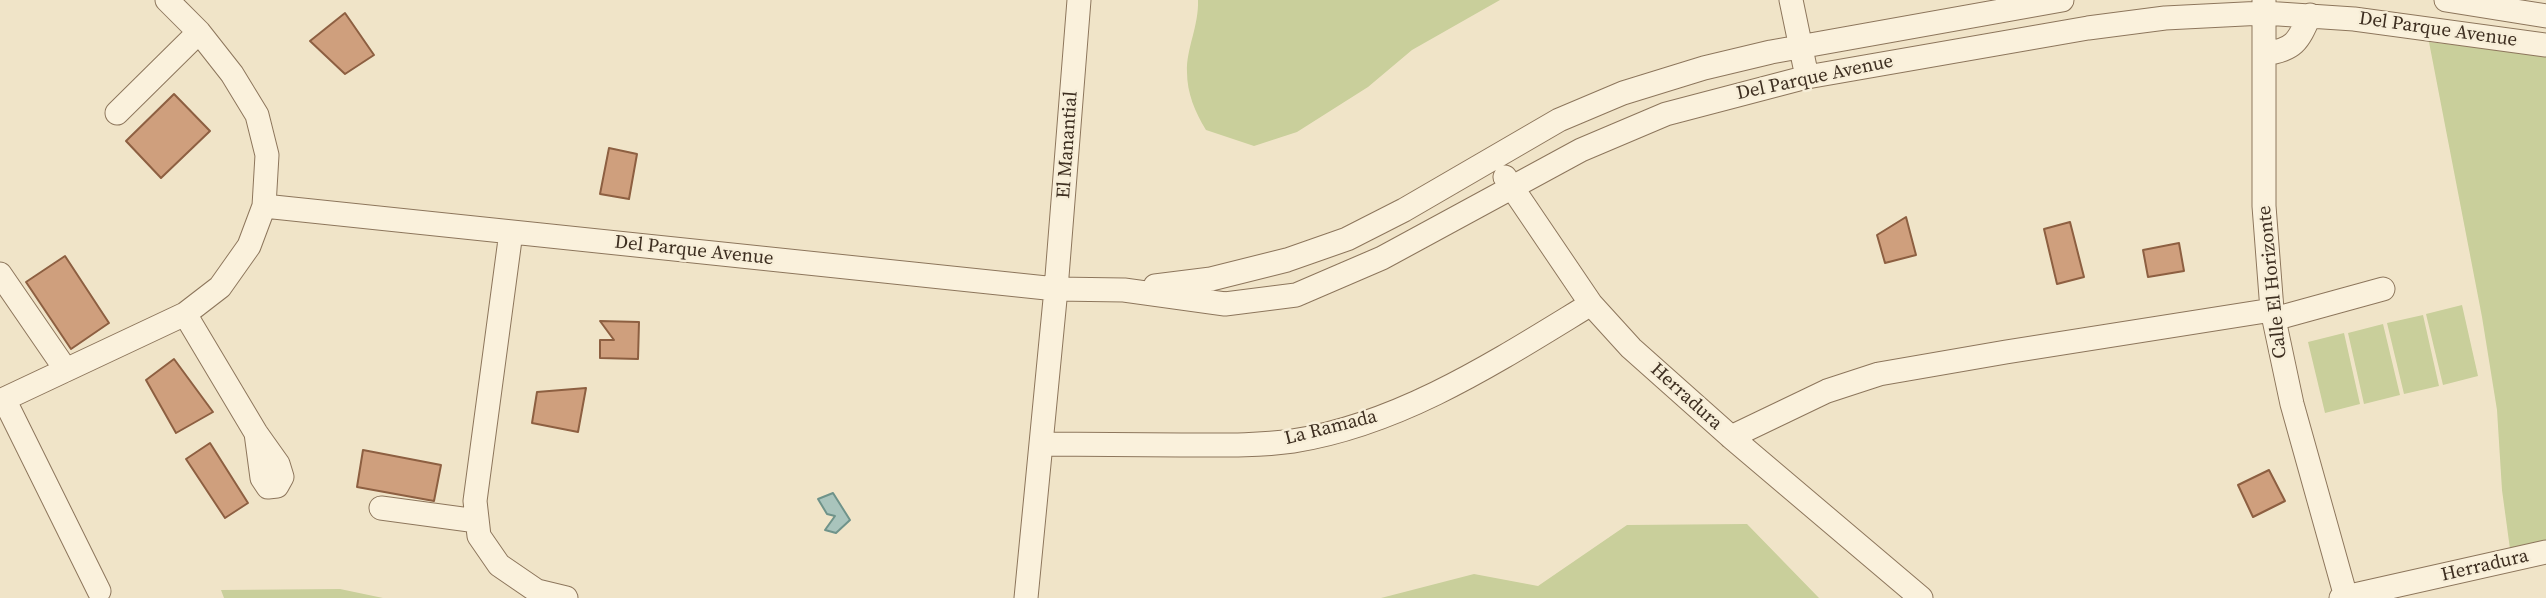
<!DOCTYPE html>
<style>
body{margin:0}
canvas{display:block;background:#f0e4c8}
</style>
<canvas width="2546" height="598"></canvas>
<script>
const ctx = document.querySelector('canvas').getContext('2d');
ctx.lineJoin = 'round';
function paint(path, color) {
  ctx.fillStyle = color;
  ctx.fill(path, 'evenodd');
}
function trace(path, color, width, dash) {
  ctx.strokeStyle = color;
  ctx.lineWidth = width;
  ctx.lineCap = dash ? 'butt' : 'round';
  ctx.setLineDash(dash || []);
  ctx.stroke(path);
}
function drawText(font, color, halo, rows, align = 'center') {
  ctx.font = font + ' "Source Serif 4",serif';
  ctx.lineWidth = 5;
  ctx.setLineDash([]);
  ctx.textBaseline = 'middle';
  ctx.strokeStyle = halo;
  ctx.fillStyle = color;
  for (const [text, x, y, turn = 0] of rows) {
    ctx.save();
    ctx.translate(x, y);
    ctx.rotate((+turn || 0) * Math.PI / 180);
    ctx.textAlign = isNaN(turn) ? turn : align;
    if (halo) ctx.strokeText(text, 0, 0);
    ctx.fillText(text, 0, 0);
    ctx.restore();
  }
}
const green = new Path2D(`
 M1198 0H1500L1412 50 1368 87 1297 132 1254 146 1206 130C1195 112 1187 93 1187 72 1186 49 1199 26 1198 0Z
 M2429 42 2546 55V541L2510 549 2502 490 2497 410 2482 317Z
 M2462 305 2478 376 2443 385 2426 314Z
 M2423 315 2439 386 2404 394 2387 323Z
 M2383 324 2400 395 2364 404 2348 333Z
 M2344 333 2360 404 2325 413 2308 342Z
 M1747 524 1819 598H1381L1474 574 1538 586 1627 525Z
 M340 589 383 598H224L221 590Z`);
const water = new Path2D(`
 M833 493 850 520 836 533 825 530 835 516 827 514 818 499Z`);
const building = new Path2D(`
 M345 13 374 55 345 74 310 41Z
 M174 94 210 131 161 178 126 141Z
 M609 148 637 154 629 199 600 194Z
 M1906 217 1916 255 1885 263 1877 235Z
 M2070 222 2084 277 2057 284 2044 229Z
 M2179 243 2184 271 2148 277 2143 250Z
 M65 256 109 323 71 349 26 282Z
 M600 321 639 322 638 359 600 358V340H614Z
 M174 359 213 412 176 433 146 380Z
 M586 388 578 432 532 423 537 392Z
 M210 443 248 503 225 518 186 459Z
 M363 450 441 465 434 501 357 487Z
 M2269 470 2285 501 2253 517 2238 485Z`);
const minor = new Path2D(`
 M1791 0 1807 77
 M2264 0V206L2272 310 2292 404 2346 597
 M2446 0 2546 16
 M2264 54C2294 50 2298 42 2310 15
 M117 113 199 32
 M1505 177 1591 304 1631 348 1731 437 1921 598
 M264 206 1056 289 1124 290 1225 304 1296 295 1382 258 1581 150 1666 114 1807 77 2088 28 2165 18 2264 13 2354 19 2546 45
 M511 232 475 501 479 536 499 565 537 591 566 598
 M0 274 66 370
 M1155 286 1211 279 1287 260 1347 239 1404 210 1559 120 1623 93 1704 68 1771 52 2062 0
 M185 314 256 433 278 464 282 477 277 486 268 487 262 478 256 433
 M2274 319 2383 289
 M4 399 99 591
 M0 401 185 314 220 287 249 246 264 206 267 155 257 115 232 74 199 32 167 0
 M1731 437 1827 391 1879 374 2006 352 2272 310
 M1042 444C1089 444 1135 445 1181 445 1218 445 1256 446 1293 441 1402 424 1499 360 1591 304
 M381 508 477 521
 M1026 598 1056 289 1079 0
 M2341 598 2546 552`);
const streetNames = [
 ["Del Parque Avenue",2438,30,8],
 ["Del Parque Avenue",1815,78,-12],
 ["El Manantial",1068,145,-86],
 ["Del Parque Avenue",694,251,6],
 ["Calle El Horizonte",2273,282,-96],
 ["Herradura",1686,397,42],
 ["La Ramada",1331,428,-14],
 ["Herradura",2485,566,-13]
];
paint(green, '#c9cf9b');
paint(water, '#a9c4bc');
trace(water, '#6f938a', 2);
paint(building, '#cf9f7d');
trace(building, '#8d5f41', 2);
trace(minor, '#8d765c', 25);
trace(minor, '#faf1dc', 23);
drawText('19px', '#3d2e20', '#f7eed8', streetNames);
</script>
